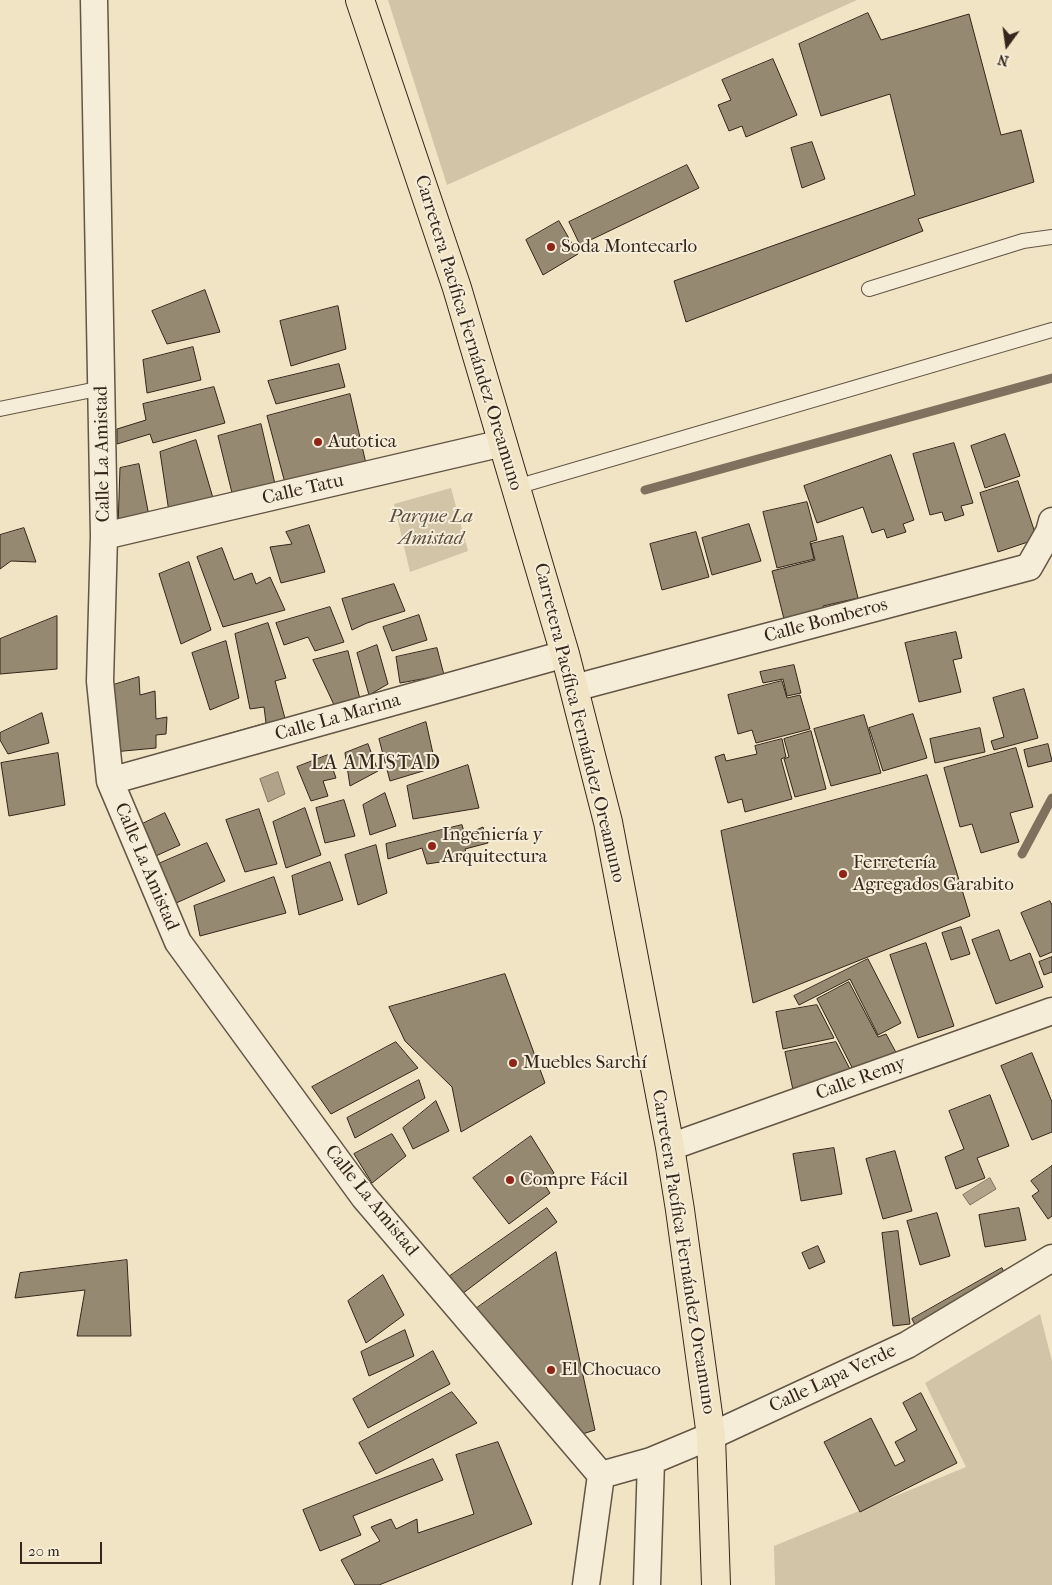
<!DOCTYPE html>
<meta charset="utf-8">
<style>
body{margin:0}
#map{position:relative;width:1052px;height:1585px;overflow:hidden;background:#f1e4c4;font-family:"IM FELL French Canon",serif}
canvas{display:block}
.north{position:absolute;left:982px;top:20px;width:50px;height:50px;-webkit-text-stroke:4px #f6edd9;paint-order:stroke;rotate:194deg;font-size:14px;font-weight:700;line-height:20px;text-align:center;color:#34261a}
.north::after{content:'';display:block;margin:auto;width:18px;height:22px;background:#34261a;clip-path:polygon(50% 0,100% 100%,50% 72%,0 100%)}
.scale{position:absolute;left:20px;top:1542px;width:82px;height:22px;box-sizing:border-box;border:2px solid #34261a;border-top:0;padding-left:6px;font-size:15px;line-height:18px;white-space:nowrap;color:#34261a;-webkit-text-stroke:4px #f6edd9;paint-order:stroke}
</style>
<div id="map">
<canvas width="1052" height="1585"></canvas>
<div class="north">N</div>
<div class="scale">20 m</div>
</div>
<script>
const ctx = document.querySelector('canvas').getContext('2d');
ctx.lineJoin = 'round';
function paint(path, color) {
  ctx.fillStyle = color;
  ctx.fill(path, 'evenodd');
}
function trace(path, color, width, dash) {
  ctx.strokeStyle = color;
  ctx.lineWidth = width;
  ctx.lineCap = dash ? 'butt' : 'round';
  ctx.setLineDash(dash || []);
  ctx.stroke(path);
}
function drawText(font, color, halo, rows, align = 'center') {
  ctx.font = font + ' "IM FELL French Canon",serif';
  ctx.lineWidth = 4;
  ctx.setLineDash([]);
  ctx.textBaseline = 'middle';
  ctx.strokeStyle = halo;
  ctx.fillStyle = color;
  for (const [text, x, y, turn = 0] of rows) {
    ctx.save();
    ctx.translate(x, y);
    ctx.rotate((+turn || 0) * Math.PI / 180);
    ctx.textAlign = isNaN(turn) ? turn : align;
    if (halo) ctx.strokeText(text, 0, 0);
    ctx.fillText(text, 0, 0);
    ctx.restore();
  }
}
const green = new Path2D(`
 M388 0H857L447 185Z
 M451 488 468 551 410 572 394 504Z
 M1040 1314 1052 1361V1585H775L774 1546 966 1467 925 1383Z`);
const water = new Path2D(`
 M278 772 285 794 268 802 260 779Z
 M990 1178 996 1189 970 1205 963 1195Z`);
const stream = new Path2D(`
 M645 490 1052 378
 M1022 854 1052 798`);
const building = new Path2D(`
 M868 13 881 40 969 14 1001 135 1021 130 1034 182 918 219 923 231 686 322 674 281 915 195 890 94 821 116 799 44Z
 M773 59 797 115 746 137 742 126 729 131 718 105 731 100 722 80Z
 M812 142 825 179 802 188 791 148Z
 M687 165 699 188 580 245 569 222Z
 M559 221 578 254 543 275 526 240Z
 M205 290 220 332 167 344 152 311Z
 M338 306 346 349 291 366 280 321Z
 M193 347 201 380 147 393 143 360Z
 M339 364 345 387 276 404 268 381Z
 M214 387 225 423 153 443 150 434 117 444V429L146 420 143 404Z
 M350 394 367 468 285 483 267 416Z
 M261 424 275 484 233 497 218 436Z
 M1005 434 1020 476 985 488 971 446Z
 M196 440 213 498 169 512 160 452Z
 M954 443 973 503 961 506 964 515 945 521 942 512 930 515 913 454Z
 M891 455 914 520 903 524 906 532 887 538 884 529 872 533 863 507 817 523 804 486Z
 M139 464 149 516 118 527 120 468Z
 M1018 481 1037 539 998 552 980 493Z
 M807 502 817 540 810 542 814 559 777 568 763 512Z
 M749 524 761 561 712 575 702 538Z
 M309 525 325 572 281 583 270 547 292 544 286 532Z
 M24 528 36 562 11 561 0 569V535Z
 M696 532 709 577 662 590 650 544Z
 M843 536 858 598 823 606 825 614 785 623 772 571 815 560 811 544Z
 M222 548 234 580 252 573 256 584 270 577 285 610 223 627 197 557Z
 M189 562 211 630 181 644 159 574Z
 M394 584 405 611 367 623 352 630 342 599Z
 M330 607 344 642 315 651 308 637 284 645 276 623Z
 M419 615 427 640 392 651 383 627Z
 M57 616V669L0 674V639Z
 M268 623 286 678 275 681 287 726 218 750 217 737 266 723 264 707 250 709 235 634Z
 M956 632 962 658 953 660 961 692 919 702 905 643Z
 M226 641 239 698 210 710 192 653Z
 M377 645 388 684 369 695 357 653Z
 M437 648 444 675 400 683 396 657Z
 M348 651 360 699 335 707 313 660Z
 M794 665 801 693 787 696 783 679 763 683 760 672Z
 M139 677 140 695 155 691 156 719 167 717 166 734 156 735V748L113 752 110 686Z
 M782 681 787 698 800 695 810 729 756 743 752 730 738 734 728 695Z
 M1024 689 1038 738 994 750 991 741 1004 737 993 698Z
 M42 713 49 743 8 754 0 740V733Z
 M913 714 927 758 883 771 869 728Z
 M864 715 881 773 831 786 814 729Z
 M426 722 436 767 390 781 379 739Z
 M980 728 985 752 935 763 930 739Z
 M811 731 826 789 795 797 784 759 789 757 784 739Z
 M782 739 786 757 781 759 792 799 745 812 742 799 728 803 715 757 724 754 726 761 757 754 755 746Z
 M368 744 378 771 350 786 345 753Z
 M1048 744 1052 761 1028 767 1024 750Z
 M1016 748 1033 807 1010 813 1019 842 981 853 972 824 960 827 944 768Z
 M58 753 65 805 9 816 1 763Z
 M328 755 336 778 323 781 328 796 311 801 297 767Z
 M468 765 479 808 413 819 407 786Z
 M927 775 970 916 753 1003 721 831Z
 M385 793 396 826 370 835 363 805Z
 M344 800 355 836 325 843 316 808Z
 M305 808 321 855 286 868 273 822Z
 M259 809 277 864 245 872 226 820Z
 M165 813 180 845 147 860 134 828Z
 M462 825 465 835 483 827 488 843 465 849 468 858 427 864 422 848 388 859 386 844Z
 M207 843 225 881 174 904 156 865Z
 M376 845 387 893 358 905 345 855Z
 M330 862 343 900 299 915 292 876Z
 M274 877 286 913 200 936 194 906Z
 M1050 901 1052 905V952L1040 957 1021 913Z
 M961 927 970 954 951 960 942 933Z
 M999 930 1010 961 1030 953 1043 987 996 1004 972 940Z
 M926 943 954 1026 918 1038 890 955Z
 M1052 957V972L1044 975 1039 962Z
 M868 959 901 1023 878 1035 850 979 799 1005 794 996Z
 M505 974 545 1083 461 1132 452 1087 405 1041 389 1007Z
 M849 982 878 1037 886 1034 899 1058 858 1079 817 999Z
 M817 1005 834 1038 783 1049 776 1012Z
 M396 1042 418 1068 331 1114 312 1087Z
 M836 1042 854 1077 793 1090 785 1052Z
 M1032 1053 1052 1102V1132L1032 1140 1001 1066Z
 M419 1080 425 1098 355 1138 347 1118Z
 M990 1095 1009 1146 977 1158 985 1178 956 1189 945 1157 964 1149 949 1111Z
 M436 1101 449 1131 413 1149 403 1128Z
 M392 1134 406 1156 372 1183 354 1154Z
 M531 1136 554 1173 543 1182 550 1193 509 1224 473 1178Z
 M834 1148 842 1194 801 1201 793 1154Z
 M895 1151 912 1211 883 1219 866 1159Z
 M1052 1166V1216L1048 1219 1032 1196 1039 1191 1031 1181Z
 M547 1208 557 1222 462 1294 450 1276Z
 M1019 1208 1026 1240 985 1247 979 1215Z
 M937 1213 950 1256 920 1265 907 1221Z
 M898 1231 910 1324 893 1326 882 1233Z
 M818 1246 825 1262 809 1269 802 1253Z
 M556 1252 595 1430 573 1437 474 1310Z
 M127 1260 131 1336H77L85 1290 15 1298 20 1273Z
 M1002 1268 1006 1276 915 1325 912 1319Z
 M383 1275 404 1315 366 1343 348 1301Z
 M405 1330 414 1356 369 1376 361 1352Z
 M433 1351 450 1384 368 1428 353 1399Z
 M452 1392 477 1423 376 1474 359 1443Z
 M921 1393 957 1463 860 1512 824 1442 871 1418 895 1466 905 1461 895 1442 917 1430 903 1403Z
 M498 1442 532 1524 379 1585H355L341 1560 380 1541 371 1527 391 1519 396 1529 417 1519 418 1533 474 1514 456 1455Z
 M433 1459 443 1480 353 1516 361 1535 320 1551 303 1510Z`);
const lane = new Path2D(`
 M869 289 1023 241 1052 237
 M0 409 102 388
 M516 487 1052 330`);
const street = new Path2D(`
 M94 0 104 536 100 681 110 781 178 942 364 1197 601 1475 586 1585
 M104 536 503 443
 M574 688 1029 567 1049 532 1052 521
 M110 781 565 654
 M670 1147 1052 1011
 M601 1475 651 1461 711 1436 907 1345 1052 1258
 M647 1585 651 1461`);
const highway = new Path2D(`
 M360 0 457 288 565 654 608 822 670 1147 680 1210 711 1436 716 1585`);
const markers = [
 [551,247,5,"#8f2418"],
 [318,442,5,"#8f2418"],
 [432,846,5,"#8f2418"],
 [843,874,5,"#8f2418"],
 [513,1063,5,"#8f2418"],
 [510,1180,5,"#8f2418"],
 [551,1370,5,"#8f2418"]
];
const poiNames = [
 ["Soda Montecarlo",561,247],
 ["Autotica",328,442],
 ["Ingeniería y",442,835],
 ["Arquitectura",442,857],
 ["Ferretería",853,863],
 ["Agregados Garabito",853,885],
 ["Muebles Sarchí",523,1063],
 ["Compre Fácil",520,1180],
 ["El Chocuaco",561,1370]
];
const streetNames = [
 ["Carretera Pacífica Fernández Oreamuno",468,333,73],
 ["Calle La Amistad",103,454,-91],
 ["Calle Tatu",303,490,-13],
 ["Calle Bomberos",826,621,-15],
 ["Calle La Marina",338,718,-16],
 ["Carretera Pacífica Fernández Oreamuno",579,723,76],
 ["Calle La Amistad",146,867,67],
 ["Calle Remy",861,1079,-20],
 ["Calle La Amistad",371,1201,51],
 ["Carretera Pacífica Fernández Oreamuno",683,1252,81],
 ["Calle Lapa Verde",833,1379,-25]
];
const parkNames = [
 ["Parque La",431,517],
 ["Amistad",431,539]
];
const neighbourhoodNames = [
 ["LA AMISTAD",376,764]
];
paint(green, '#d1c4a7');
paint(water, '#b1a38a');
trace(water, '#7f715d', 1);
trace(stream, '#7f715d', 9);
paint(building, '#968972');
trace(building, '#34261a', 1);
trace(lane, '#635644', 16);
trace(street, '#635644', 29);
trace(highway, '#34261a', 30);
trace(lane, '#f6edd9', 14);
trace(street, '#f6edd9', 26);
trace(highway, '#f1e4c4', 28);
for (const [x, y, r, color] of markers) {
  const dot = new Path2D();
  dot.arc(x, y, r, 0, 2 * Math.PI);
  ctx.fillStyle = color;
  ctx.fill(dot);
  trace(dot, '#f6edd9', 2);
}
drawText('19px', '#34261a', '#f6edd9', poiNames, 'left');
drawText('19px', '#34261a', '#f6edd9', streetNames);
drawText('italic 19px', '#5b4e3d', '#f6edd9', parkNames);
ctx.letterSpacing = '1px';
drawText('20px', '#34261a', '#f6edd9', neighbourhoodNames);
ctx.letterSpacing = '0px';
</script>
